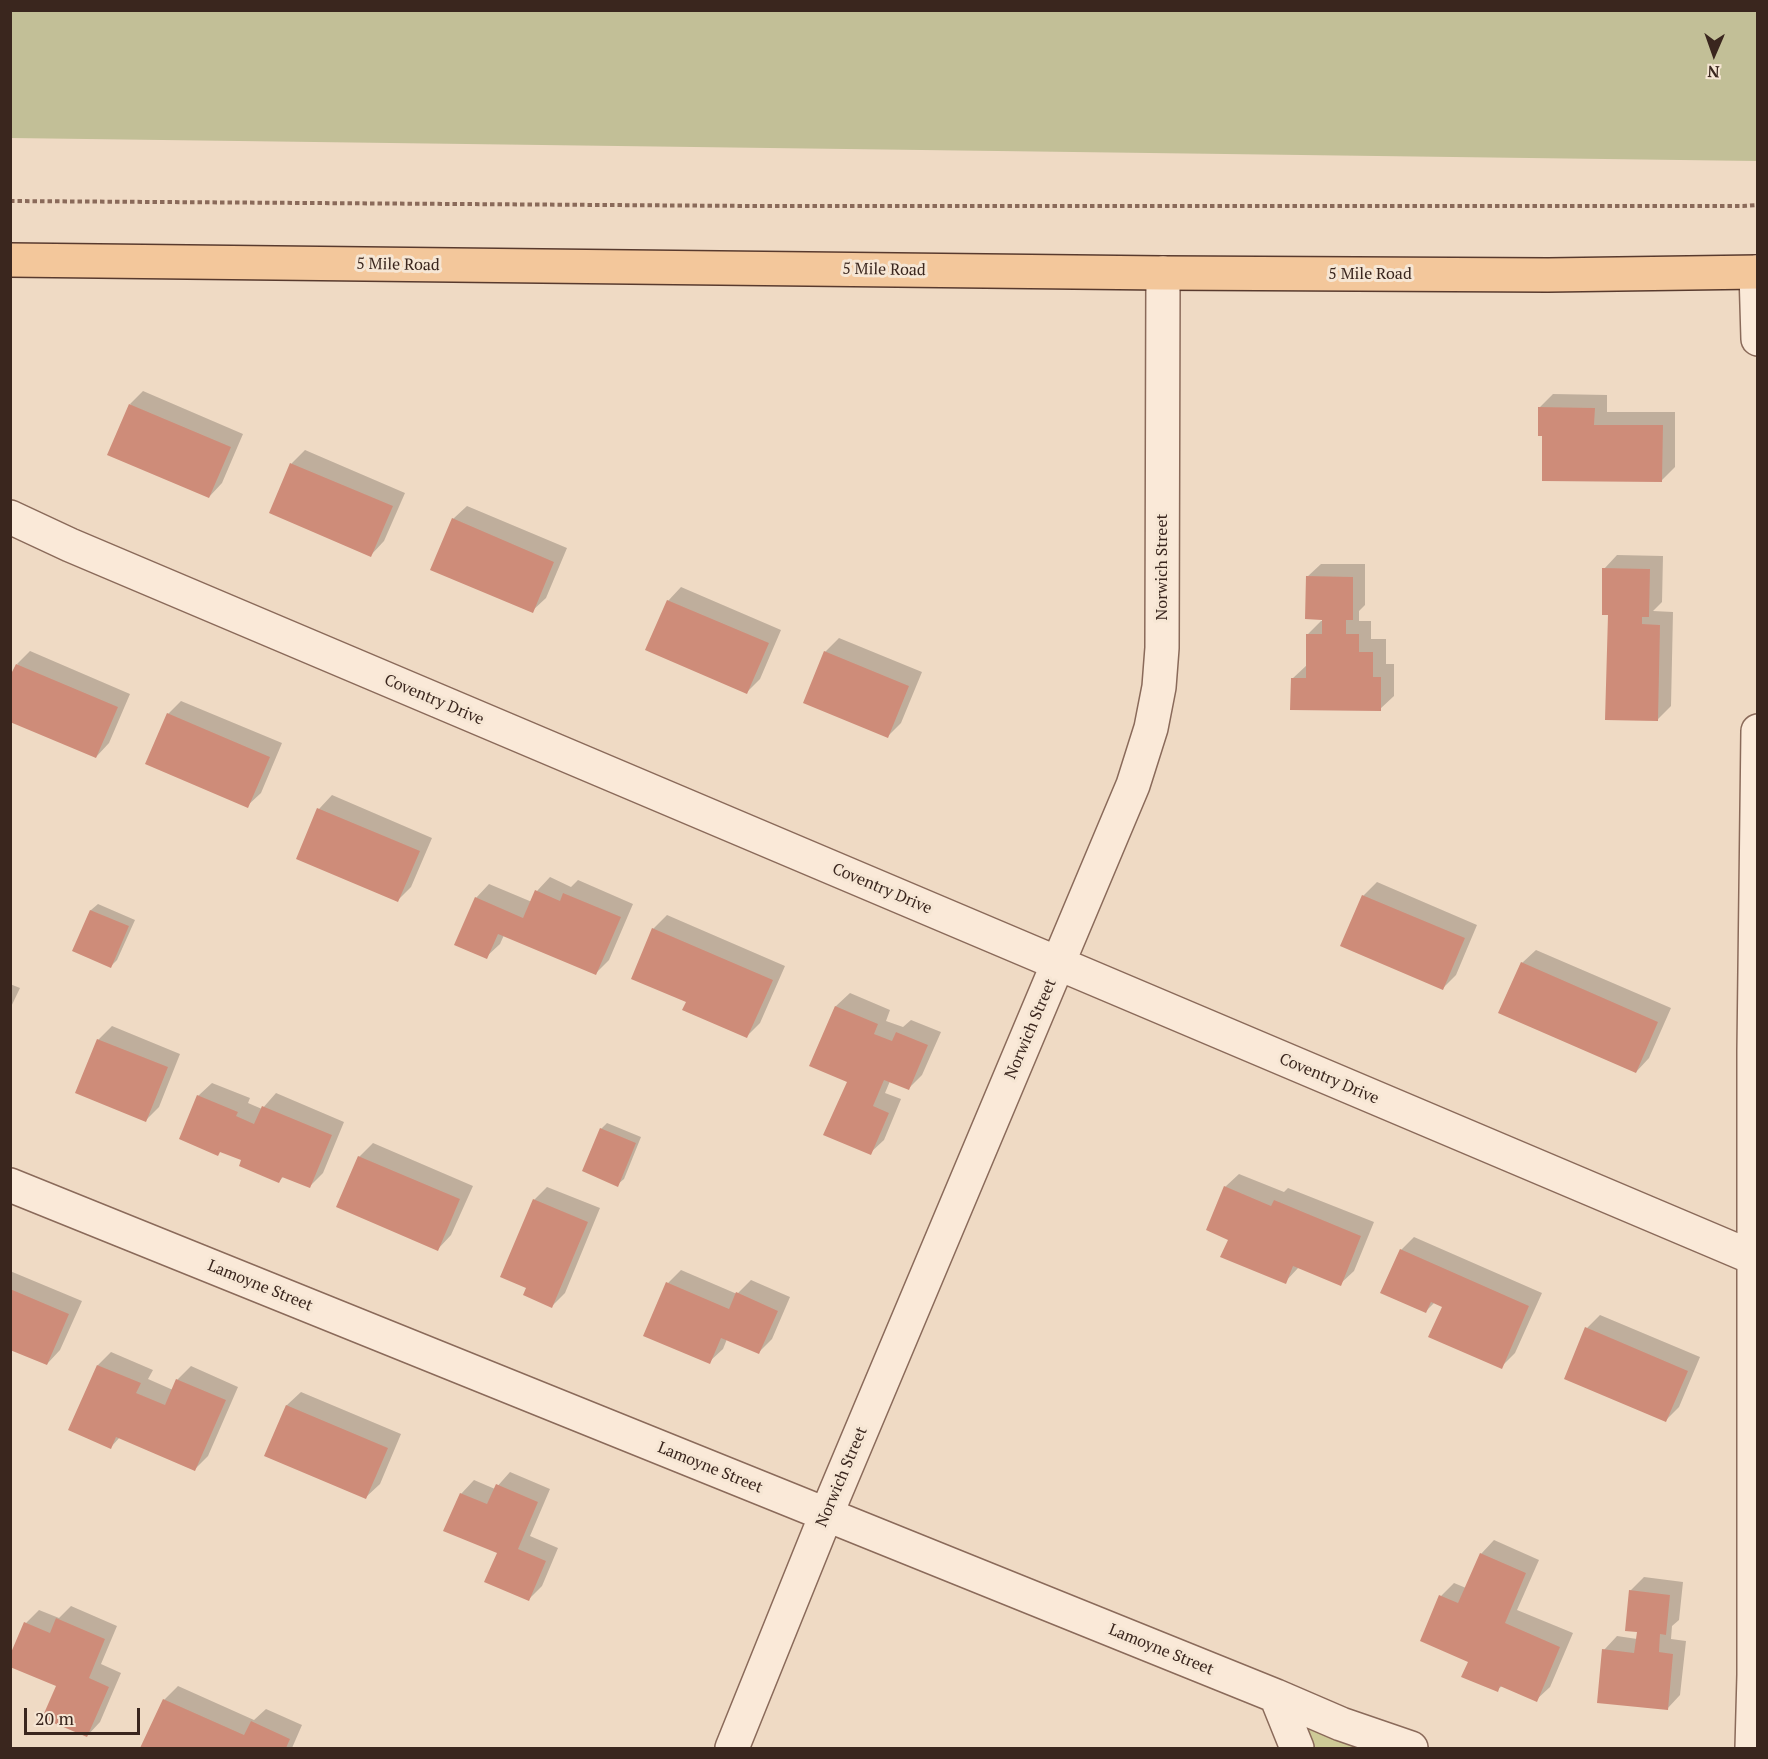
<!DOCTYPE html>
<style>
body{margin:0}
#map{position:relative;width:1768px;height:1759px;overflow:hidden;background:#efdac4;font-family:"PT Serif",serif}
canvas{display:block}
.frame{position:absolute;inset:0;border:12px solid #3a261e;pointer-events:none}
.north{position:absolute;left:1684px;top:24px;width:60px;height:60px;-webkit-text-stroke:4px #f6e6d4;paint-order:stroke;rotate:182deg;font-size:16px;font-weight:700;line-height:24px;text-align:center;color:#3a261e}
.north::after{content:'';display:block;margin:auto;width:21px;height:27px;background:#3a261e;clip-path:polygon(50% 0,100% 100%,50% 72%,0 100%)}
.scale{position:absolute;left:24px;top:1708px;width:116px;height:27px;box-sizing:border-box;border:3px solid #3a261e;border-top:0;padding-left:8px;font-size:18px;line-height:21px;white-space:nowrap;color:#3a261e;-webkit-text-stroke:4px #f6e6d4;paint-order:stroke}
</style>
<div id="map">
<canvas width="1768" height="1759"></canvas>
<div class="frame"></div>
<div class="north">N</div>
<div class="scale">20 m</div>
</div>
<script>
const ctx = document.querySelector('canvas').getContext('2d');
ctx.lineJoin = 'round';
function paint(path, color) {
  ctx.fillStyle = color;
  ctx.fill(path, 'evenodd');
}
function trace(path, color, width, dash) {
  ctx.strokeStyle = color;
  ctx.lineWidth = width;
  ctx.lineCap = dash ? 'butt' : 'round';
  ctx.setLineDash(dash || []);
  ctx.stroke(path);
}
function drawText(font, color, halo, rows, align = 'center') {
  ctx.font = font + ' "PT Serif",serif';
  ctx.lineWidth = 6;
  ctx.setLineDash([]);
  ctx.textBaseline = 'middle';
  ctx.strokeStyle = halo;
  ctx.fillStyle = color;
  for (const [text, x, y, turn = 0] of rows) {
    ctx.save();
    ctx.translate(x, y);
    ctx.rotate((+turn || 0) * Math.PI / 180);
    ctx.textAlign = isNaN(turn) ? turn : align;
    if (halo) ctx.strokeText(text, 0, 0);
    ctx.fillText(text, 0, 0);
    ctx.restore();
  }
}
const green = new Path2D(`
 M1276 1696 1411 1748H1297Z`);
const cemetery = new Path2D(`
 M11 10 1757 11V161L11 138Z`);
const shadow = new Path2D(`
 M143 391 243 434 222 483 209 497 130 404Z
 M1553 394 1607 395V412H1675V467L1661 481 1544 435 1539 408Z
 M305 450 405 493 384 541 371 555 271 512 292 463Z
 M467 506 567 548 546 598 532 611 453 519Z
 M1617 555 1663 556 1662 602 1653 611 1673 612 1671 706 1658 719 1609 613 1604 569Z
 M1321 564H1365V605L1359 611V621H1371V639H1386V664H1394V696L1380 709 1292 679 1307 665V635L1321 621H1328L1307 577Z
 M681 587 781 630 760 679 747 692 668 601Z
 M839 638 922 672 901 723 888 736 825 652Z
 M30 651 130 694 109 743 96 757 17 664Z
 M181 701 282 743 261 793 247 806 168 714Z
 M332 795 432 838 411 887 397 901 298 858 319 809Z
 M550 877 571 887 578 880 633 904 609 960 595 974 504 935 500 944 486 957 476 898 489 884 532 902 537 891Z
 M1377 882 1477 925 1456 975 1443 988 1363 896Z
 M98 904 135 920 117 960 111 966 74 951 91 910Z
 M667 915 785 966 760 1023 747 1036 688 1001 653 929Z
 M1536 950 1671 1008 1649 1058 1636 1072 1522 963Z
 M10 984 20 988 10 1009Z
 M850 993 890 1010 886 1021 903 1027 911 1020 941 1032 922 1075 908 1089 890 1081 885 1093 901 1099 884 1140 870 1153 849 1081 811 1065 836 1006Z
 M112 1026 180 1054 159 1107 146 1120 98 1040Z
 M212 1083 250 1098 248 1103 262 1109 276 1093 344 1122 323 1173 309 1187 284 1176 279 1181 243 1159 198 1096Z
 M607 1123 641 1137 624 1179 617 1185 601 1129Z
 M373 1143 473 1186 451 1235 438 1249 359 1157Z
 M1239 1174 1284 1192 1288 1188 1374 1222 1354 1271 1340 1284 1299 1267 1285 1282 1230 1239 1225 1187Z
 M547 1187 600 1208 565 1293 552 1306 528 1287 534 1200Z
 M1414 1237 1542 1293 1515 1353 1501 1367 1444 1306 1435 1302 1426 1311 1401 1250Z
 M681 1270 737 1294 751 1280 790 1297 772 1339 759 1352 727 1339 723 1349 709 1362 668 1283Z
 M10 1271 82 1301 60 1350 47 1364 10 1348Z
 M1600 1315 1700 1357 1679 1407 1666 1420 1587 1328Z
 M111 1352 153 1370 148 1379 173 1390 177 1380 191 1366 238 1387 208 1456 194 1470 120 1437 111 1447 98 1365Z
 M301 1392 401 1434 380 1484 366 1497 266 1455 287 1405Z
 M510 1472 550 1489 530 1536 558 1548 542 1586 529 1599 461 1494 474 1480 495 1489Z
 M1494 1540 1539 1560 1517 1610 1573 1633 1550 1687 1536 1700 1502 1686 1497 1690 1470 1661 1441 1596 1454 1583 1466 1588 1481 1554Z
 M1644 1577 1683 1582 1679 1620 1672 1626 1671 1639 1686 1641 1680 1695 1667 1709 1604 1650 1617 1636 1637 1639 1638 1631 1630 1591Z
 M71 1606 117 1626 101 1664 121 1673 100 1722 87 1736 58 1685 26 1623 39 1610 59 1618Z
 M178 1686 254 1720 266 1709 302 1725 292 1748 142 1747 164 1700Z`);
const building = new Path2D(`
 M129 404 231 447 209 498 107 455Z
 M1538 407 1595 408 1594 425H1663L1662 482 1542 481V436H1538Z
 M290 463 393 506 371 557 269 513Z
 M452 518 554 562 533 613 430 570Z
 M1602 568 1650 569 1649 617H1642V624L1660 625 1658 721 1605 720 1608 615H1602Z
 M1306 576 1353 577V620H1346V634H1359V652H1373V677H1381V711L1290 710 1291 678H1306V634H1322V620L1305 619Z
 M667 600 769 643 747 694 645 650Z
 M824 651 909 686 888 738 803 703Z
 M16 664 118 707 96 758 10 722V676Z
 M167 713 270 757 248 808 145 764Z
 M317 808 420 851 398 902 296 859Z
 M535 890 560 901 563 893 621 917 596 975 498 934 487 959 454 945 475 897 523 918Z
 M1362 895 1465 938 1443 990 1340 946Z
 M90 910 129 926 111 968 72 951Z
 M652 928 773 980 747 1038 682 1010 686 1002 631 979Z
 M1521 962 1658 1022 1636 1073 1498 1013Z
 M835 1006 878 1024 874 1034 892 1041 896 1032 928 1045 909 1090 884 1080 873 1106 889 1113 871 1155 823 1135 847 1082 809 1066Z
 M97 1039 168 1067 146 1122 75 1093Z
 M197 1095 238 1112 236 1116 254 1124 262 1106 332 1135 310 1188 282 1177 279 1183 239 1166 241 1160 220 1152 218 1156 179 1139Z
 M600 1128 636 1143 618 1187 582 1171Z
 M358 1156 460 1199 438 1251 336 1207Z
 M1224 1186 1271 1206 1274 1200 1361 1236 1341 1286 1293 1266 1286 1284 1220 1257 1228 1240 1206 1230Z
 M533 1199 588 1222 552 1308 523 1295 526 1288 500 1277Z
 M1400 1249 1529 1306 1502 1369 1428 1337 1442 1307 1431 1302 1426 1313 1380 1293Z
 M666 1282 729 1309 736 1292 778 1311 759 1354 721 1338 710 1364 643 1336Z
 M10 1289 69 1314 47 1365 10 1350Z
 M1585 1327 1688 1371 1666 1422 1564 1379Z
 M97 1365 141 1383 136 1393 165 1405 176 1379 226 1400 195 1471 116 1437 111 1449 68 1430Z
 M286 1405 388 1448 366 1499 264 1456Z
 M496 1484 538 1502 518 1549 546 1561 529 1601 484 1582 497 1553 443 1531 460 1493 487 1504Z
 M1480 1553 1526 1573 1505 1623 1560 1647 1537 1702 1500 1686 1498 1692 1461 1677 1468 1662 1420 1641 1439 1595 1458 1603Z
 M1629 1590 1670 1595 1666 1635 1660 1634 1659 1652 1673 1654 1668 1710 1597 1703 1602 1649 1634 1653 1637 1632 1625 1631Z
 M56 1618 105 1639 89 1678 109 1687 87 1737 42 1718 56 1686 10 1667V1655L24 1622 50 1633Z
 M163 1699 244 1735 251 1721 290 1739 286 1748H140Z`);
const path = new Path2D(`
 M10 201 755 206H1743L1758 205`);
const minor = new Path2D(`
 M1756 272 1758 339
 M10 517 70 545 1754 1258
 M10 1185 1276 1696 1341 1724 1411 1748
 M1276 1696 1297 1748
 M732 1748 826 1515 1133 785 1151 728 1159 687 1162 648 1163 273
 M1752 1748 1754 1675V1050L1758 731`);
const major = new Path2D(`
 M10 260 1163 273 1548 275 1758 272`);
const streetNames = [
 ["5 Mile Road",398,265,1],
 ["5 Mile Road",884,270,1],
 ["5 Mile Road",1370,274],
 ["Norwich Street",1162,567,-90],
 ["Coventry Drive",434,700,23],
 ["Coventry Drive",882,889,23],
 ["Norwich Street",1031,1029,-67],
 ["Coventry Drive",1329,1079,23],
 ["Lamoyne Street",260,1286,22],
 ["Lamoyne Street",710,1468,22],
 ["Norwich Street",842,1477,-67],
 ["Lamoyne Street",1161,1650,22]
];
paint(green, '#ceca97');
paint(cemetery, '#c2bf97');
paint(shadow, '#0003');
paint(building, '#ce8c79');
trace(minor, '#8a6a5a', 36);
trace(major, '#583a2e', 36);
trace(path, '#8a6a5a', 4, [4.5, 3]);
trace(minor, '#fae9d8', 33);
trace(major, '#f3c79b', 33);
drawText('16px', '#3a261e', '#f6e6d4', streetNames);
</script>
